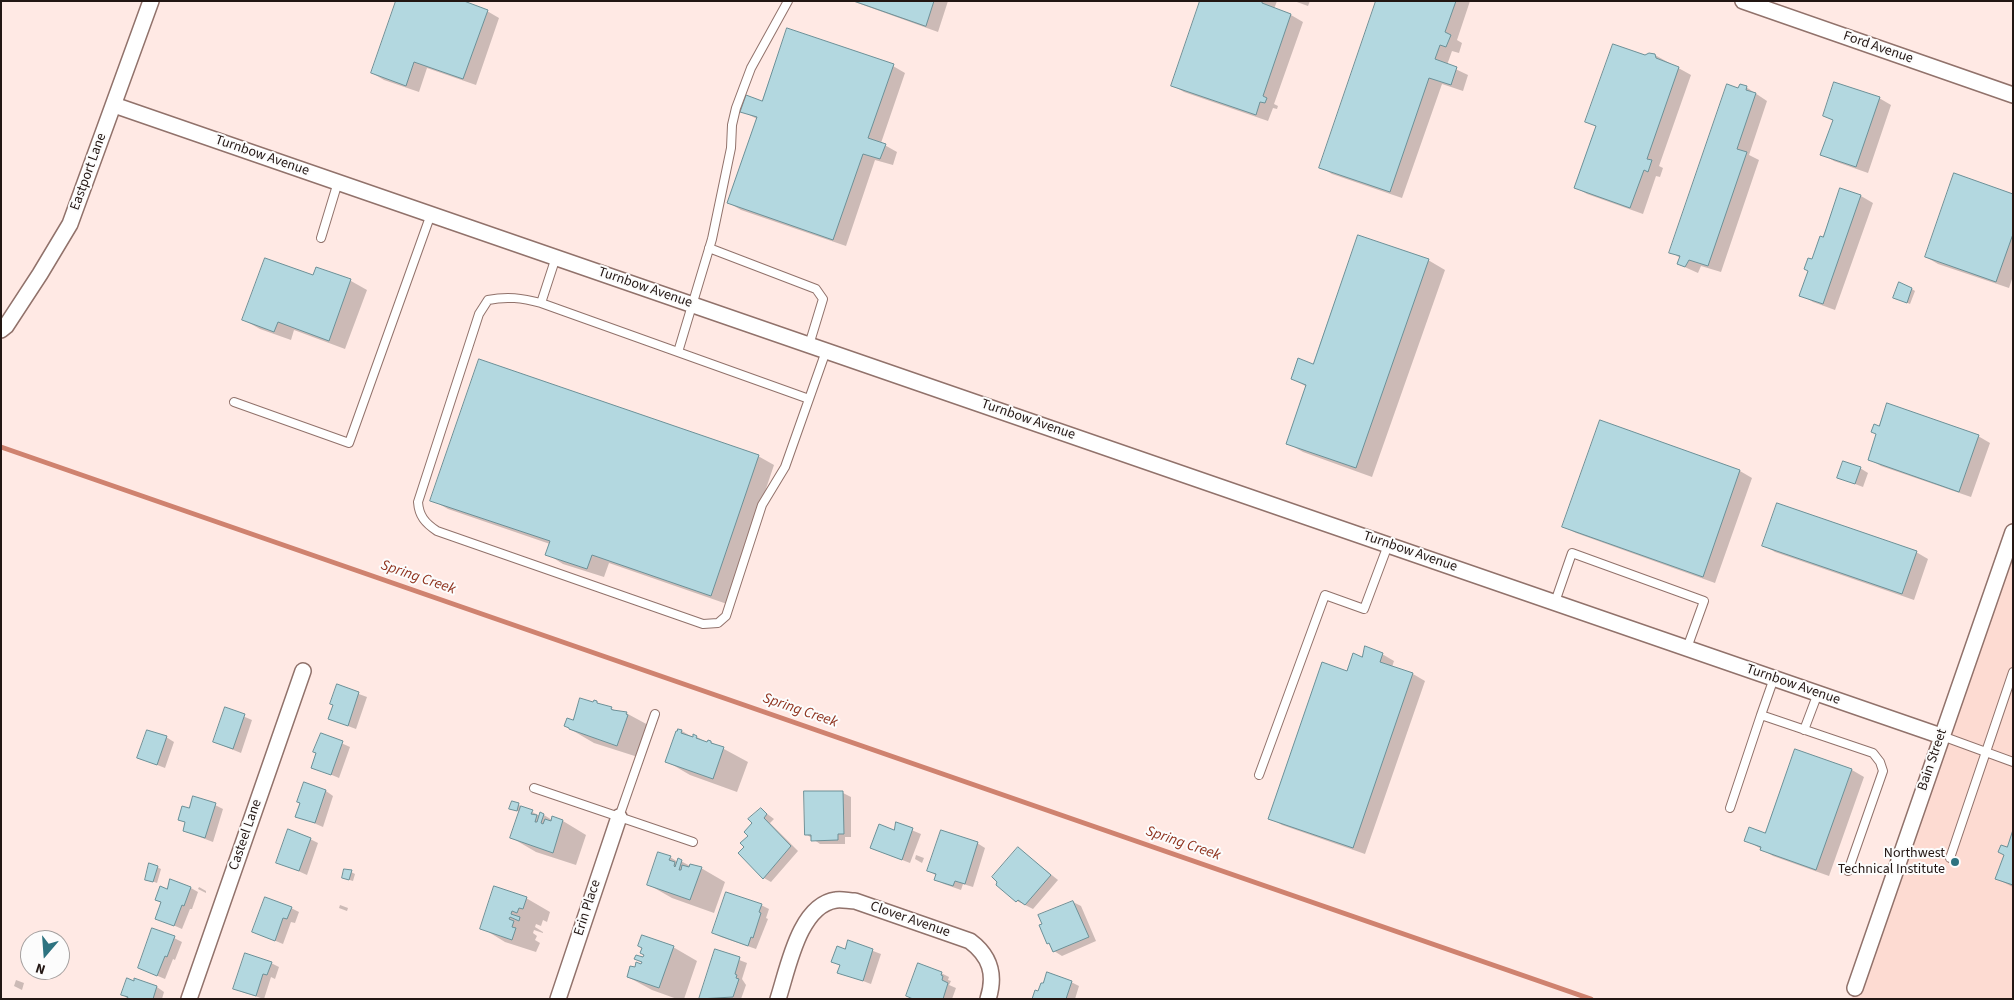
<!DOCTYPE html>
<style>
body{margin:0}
#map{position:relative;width:2014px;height:1000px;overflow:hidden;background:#ffe9e4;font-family:"Source Sans 3",sans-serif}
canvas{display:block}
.frame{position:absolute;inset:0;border:2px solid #221613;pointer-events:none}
.north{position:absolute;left:20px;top:930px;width:50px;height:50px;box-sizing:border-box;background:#fcfcfc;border:1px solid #a5a09f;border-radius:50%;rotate:198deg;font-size:14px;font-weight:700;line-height:20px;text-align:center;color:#221613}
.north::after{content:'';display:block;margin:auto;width:18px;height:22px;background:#2d7380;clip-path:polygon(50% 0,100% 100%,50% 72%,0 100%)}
</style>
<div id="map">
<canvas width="2014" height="1000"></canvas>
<div class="frame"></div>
<div class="north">N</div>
</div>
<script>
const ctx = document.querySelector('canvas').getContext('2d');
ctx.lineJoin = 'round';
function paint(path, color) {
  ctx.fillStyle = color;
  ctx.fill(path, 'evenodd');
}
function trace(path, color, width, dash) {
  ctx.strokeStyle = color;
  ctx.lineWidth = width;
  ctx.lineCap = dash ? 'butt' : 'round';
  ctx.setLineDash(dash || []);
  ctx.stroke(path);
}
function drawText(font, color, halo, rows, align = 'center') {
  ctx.font = font + ' "Source Sans 3",sans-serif';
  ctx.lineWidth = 4;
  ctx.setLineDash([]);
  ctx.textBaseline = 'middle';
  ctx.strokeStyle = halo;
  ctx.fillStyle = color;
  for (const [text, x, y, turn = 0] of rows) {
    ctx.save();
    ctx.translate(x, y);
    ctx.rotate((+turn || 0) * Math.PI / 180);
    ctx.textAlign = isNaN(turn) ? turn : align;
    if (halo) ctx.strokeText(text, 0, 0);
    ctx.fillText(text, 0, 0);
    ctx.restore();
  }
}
const built = new Path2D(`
 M2013 532V999H1852L1855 988Z`);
const shadow = new Path2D(`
 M852 1H948L938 32Z
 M1251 1H1277L1274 9 1291 15 1303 22 1274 104 1278 106 1277 109 1273 108 1268 121 1184 92 1172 85Z
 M1294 1H1310L1308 6Z
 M1377 1H1470L1457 40 1462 43 1459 53 1452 51 1447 65 1468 75 1463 91 1442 84 1402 198 1332 174 1320 167Z
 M487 11 499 18 476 85 427 68 419 92 384 80 372 73Z
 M1655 55 1691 75 1659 166 1663 168 1660 177 1656 176 1643 214 1587 194 1575 187 1597 127 1587 121 1645 57Z
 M893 66 905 73 881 143 897 152 893 165 875 160 846 246 741 210 729 203 757 119 742 111 763 102Z
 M1746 87 1767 101 1749 155 1759 160 1721 272 1701 266 1698 273 1678 264 1680 258 1671 252 1739 89Z
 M1879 98 1891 105 1868 173 1834 161 1822 154 1834 121 1824 115Z
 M1841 189 1861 196 1873 203 1835 310 1813 302 1801 295Z
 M2013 195V276L2009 288 1938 264 1926 257Z
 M1359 236 1428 260 1445 270 1372 477 1303 452 1287 443 1307 387 1293 379 1314 365Z
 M316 268 351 281 367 290 345 349 294 330 291 340 260 329 244 320 313 276Z
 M1912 289 1915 291 1910 304 1898 299Z
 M1601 422 1740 471 1752 478 1715 583 1576 533 1564 527Z
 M1978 436 1990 443 1971 497 1881 466 1869 459Z
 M758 456 774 465 727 604 609 563 604 577 563 564 547 554 550 544 448 509 432 500Z
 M1860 468 1868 473 1863 487 1839 478Z
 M1763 545 1916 552 1928 559 1914 600 1775 552Z
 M1382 654 1394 661 1392 667 1413 674 1425 681 1365 854 1282 825 1270 818 1348 672 1363 658Z
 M337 686 367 697 356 729 329 719 334 705Z
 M597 703 617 711 626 713 650 726 641 758 594 743 570 729 574 721Z
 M226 709 252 720 241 753 214 742Z
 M682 731 694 738 697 737 708 743 711 742 748 762 737 792 690 775 666 761Z
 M321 734 350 747 339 778 313 767Z
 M166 737 174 742 165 768 139 758Z
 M1796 750 1852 770 1864 777 1829 876 1773 856 1746 840 1766 835Z
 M326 791 333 796 323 827 297 816Z
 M843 793 851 797V837H845V844H820L806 834Z
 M513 802 540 816 544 815 552 820 553 818 563 821 586 835 576 865 536 852 512 838 520 812 514 810Z
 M215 805 223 809 213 842 184 831 186 823 179 819 190 810Z
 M762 810 774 819 770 823 798 851 771 882 764 878 745 847Z
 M897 824 921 834 910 863 872 848 894 831Z
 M2013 834V887L1997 879Z
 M310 839 318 843 307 875 278 862Z
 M977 843 985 848 973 887 963 884 961 890 944 884 936 880 937 876 929 871Z
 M1018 848 1058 880 1033 909 1017 901Z
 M916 855 924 858 922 863 915 859Z
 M670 857 678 862 679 860 690 866 701 868 725 882 714 913 672 898 649 885Z
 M157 867 161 869 157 883 146 879Z
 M351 872 355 874 353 881 343 878Z
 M199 887 206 891V893L198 889Z
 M191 888 198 892 192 909H190L182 929 157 918 162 903 156 900 167 891Z
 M526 898 550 912 547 922 543 920 541 926 536 924 535 927 543 932V933L534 930 533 933 537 936 535 940 540 943 536 952 505 942 482 928Z
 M1073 902 1081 906 1096 941 1062 956 1054 951 1052 945 1048 943Z
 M340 905 348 908 347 911 339 908Z
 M761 905 769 909 766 918 768 919 756 949 721 937 713 933Z
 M291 908 299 912 295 923 291 922 283 944 254 932Z
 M174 938 182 942 175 960 173 959 165 979 139 968Z
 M849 942 881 954 871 984 839 972 841 966 833 962 846 950Z
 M673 947 697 961 684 999H677L652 990 628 977 642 965 643 963 636 959H644L643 948Z
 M716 951 747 963 742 979 746 985 741 999H700Z
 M271 963 279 967 275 979 271 977 264 999 242 992 235 988Z
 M941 973 949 977 948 980 951 981 949 985 956 988 952 999H913Z
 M16 980 24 983 22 990 14 986Z
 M1071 982 1079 986 1075 999H1033L1039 992Z
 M157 987 164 992 162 999H128L122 994Z`);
const stream = new Path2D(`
 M1 447 1591 999`);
const building = new Path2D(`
 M396 1H464L488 10 463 79 414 62 406 86 371 73Z
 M854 1H934L926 26Z
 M1200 1H1262V3L1291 14 1263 96 1267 98 1265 103 1260 102 1256 115 1171 86Z
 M1376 1H1456L1445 32 1451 35 1446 47 1440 45 1435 59 1457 67 1451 85 1429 78 1390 192 1319 168Z
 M787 28 894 64 868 138 886 144 880 159 863 154 833 240 727 203 757 117 740 112 746 95 762 101Z
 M1613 44 1645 55 1649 53 1655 54 1656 58 1679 67 1647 159 1652 160 1648 172 1644 170 1630 208 1574 188 1596 126 1585 122Z
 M1834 82 1880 97 1856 167 1820 155 1833 120 1823 116Z
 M1727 84 1738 88 1740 84 1747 86 1746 90 1756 93 1737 149 1747 152 1708 266 1689 260 1685 267 1677 264 1680 256 1669 253Z
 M1954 173 2013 194V234L1996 282 1925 257Z
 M1840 188 1861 195 1823 304 1799 296 1808 271 1804 269 1808 258 1812 259 1820 236 1823 237Z
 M1358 235 1429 259 1356 468 1286 444 1306 385 1291 379 1298 358 1313 364Z
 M265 258 313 275 316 267 351 279 329 341 278 322 274 332 242 320Z
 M1899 282 1912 288 1907 303 1893 298Z
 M479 359 759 455 711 596 592 555 587 569 545 555 550 541 430 501Z
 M1887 403 1979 435 1959 492 1868 460 1876 434 1871 432 1874 424 1879 426Z
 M1600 420 1740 470 1703 577 1562 527Z
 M1843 461 1861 467 1855 484 1837 478Z
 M1777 503 1917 551 1902 594 1762 546Z
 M1365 646 1383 653 1380 662 1413 673 1353 848 1268 819 1322 662 1347 671 1353 653 1362 657Z
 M337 684 359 692 348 726 328 719 333 705 330 704Z
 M580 698 593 702 594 700 597 701V703L612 707 611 709 613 710 627 712 626 714 628 715 617 746 569 729V728L564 726 567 718 573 720Z
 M225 707 245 714 233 749 213 742Z
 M678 729 682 730 681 733 693 737V734L697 736 696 738 707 742 708 740 711 741V743L724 747 713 779 665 762 676 731H677Z
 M147 730 167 736 157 765 137 758Z
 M321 733 343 741 331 775 311 768 316 753 313 752Z
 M1795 749 1852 769 1816 870 1760 850 1761 847 1744 841 1749 827 1765 833Z
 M304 782 326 790 315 823 295 817 300 803 297 802Z
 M804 791H843L844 834H838V840L811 841V835H805Z
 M193 796 216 803 205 838 183 831 185 822 178 820 182 806 189 808Z
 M512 801 519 803 517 811 509 809Z
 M521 806 533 810 531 814 537 815 535 822H537L540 812 544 814 541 823 543 824 545 819 551 821 552 816 563 820 553 853 510 838Z
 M761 808 767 814 764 818 791 846 763 879 738 853 744 847 740 843 748 836 744 832 752 823 748 819Z
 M896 822 913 828 902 860 870 848 879 824 894 830Z
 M288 829 311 838 299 871 276 863Z
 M941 830 978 842 965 884 955 881 953 886 934 880 936 874 927 871Z
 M2013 830V885L1995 879 2004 855 1998 852 2001 845 2007 847Z
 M1018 847 1051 875 1025 905 1018 900 1016 902 996 885 997 882 992 877Z
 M658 852 671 856 669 860 675 862 674 866 675 867 678 858 682 860 679 870H681L682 865 689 867 690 864 702 867 690 900 647 885Z
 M149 863 158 866 153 882 145 880Z
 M344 869 352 870 349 880 342 878Z
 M170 879 191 887 184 906 182 905 174 926 155 919 161 902 155 900 160 886 167 889Z
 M494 886 527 897 523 909 519 908 517 913 512 911 511 914 520 917 519 921 510 917 509 919 514 921 512 927 516 928 512 940 480 929Z
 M726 892 762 904 759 912 761 913 753 938 751 937 748 946 712 933Z
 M265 897 292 907 287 919 283 918 275 941 252 932Z
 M1073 901 1089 937 1053 952 1049 943 1047 944 1039 925 1042 924 1038 915Z
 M152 928 175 936 167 957 165 956 157 976 138 968Z
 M642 935 674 946 659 988 627 977 630 966 635 967 636 962 641 964 642 962 634 959 636 955 643 957 644 955 640 953 642 948 638 946Z
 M848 940 873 949 863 981 837 973 840 965 831 962 837 946 845 949Z
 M715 949 740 957 735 974 737 975 736 978 739 979 733 997 699 999Z
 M245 953 272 962 267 975 263 974 256 996 233 989Z
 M918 963 942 972 941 975 943 976 942 980 948 983 943 999H913L906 996Z
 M1047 972 1072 981 1066 999H1032L1035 990 1038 991 1041 983H1043Z
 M127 978 134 981V978L157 986 153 999H127L128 997 121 995Z`);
const lane = new Path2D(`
 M321 238 338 182
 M709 248 816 289 823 299 809 345
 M556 257 541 303C522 298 507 296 488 300L479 314 418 502C419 516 425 523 437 531L703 624 718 623 726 616 762 505 785 467 826 351
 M541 303 809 399
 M678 352 712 239 731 148 732 125 736 108 751 68 788 1
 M234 402 349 443 431 214
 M1555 602 1572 553 1704 601 1687 648
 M1774 678 1761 715 1873 753 1880 762 1883 771 1848 871
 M1804 730 1818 693
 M1942 736 2013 762
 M1259 775 1325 595 1364 609 1388 545
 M534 788 693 842
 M1730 808 1761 715
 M619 817 655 714
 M1950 858 2013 672`);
const street = new Path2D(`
 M1743 1 2013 95
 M114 105 1941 736
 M1 330 6 326 40 274 70 224 151 1
 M1855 988 2013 532
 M189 999 303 671
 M558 999 619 817
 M778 999C788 969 799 905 836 900 842 899 849 901 855 901L970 941C990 956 996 974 988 999`);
const markers = [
 [1955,862,5,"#2d7380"]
];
const streetNames = [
 ["Ford Avenue",1878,48,19],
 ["Turnbow Avenue",262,156,19],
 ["Eastport Lane",89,172,-70],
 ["Turnbow Avenue",645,288,19],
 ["Turnbow Avenue",1028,420,19],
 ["Turnbow Avenue",1410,552,19],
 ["Turnbow Avenue",1793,685,19],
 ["Bain Street",1933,760,-71],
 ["Casteel Lane",246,835,-71],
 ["Erin Place",588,908,-72],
 ["Clover Avenue",910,920,19]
];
const poiNames = [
 ["Northwest",1945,854],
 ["Technical Institute",1945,870]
];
const waterNames = [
 ["Spring Creek",418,578,19],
 ["Spring Creek",800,711,19],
 ["Spring Creek",1183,844,19]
];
paint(built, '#fddbd2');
paint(shadow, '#0003');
trace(stream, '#cf826f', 5);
paint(building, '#b3d8e0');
trace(building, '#6c9097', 1);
trace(lane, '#91726b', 10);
trace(street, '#91726b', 18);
trace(lane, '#fff', 8);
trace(street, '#fff', 15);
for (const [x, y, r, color] of markers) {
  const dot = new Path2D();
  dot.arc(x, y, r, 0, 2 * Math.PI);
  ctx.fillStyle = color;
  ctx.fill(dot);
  trace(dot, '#fcfcfc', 2);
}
drawText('14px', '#221613', '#fcfcfc', streetNames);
drawText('14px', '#221613', '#fcfcfc', poiNames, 'right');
drawText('italic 15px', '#8f331e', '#fcfcfc', waterNames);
</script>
